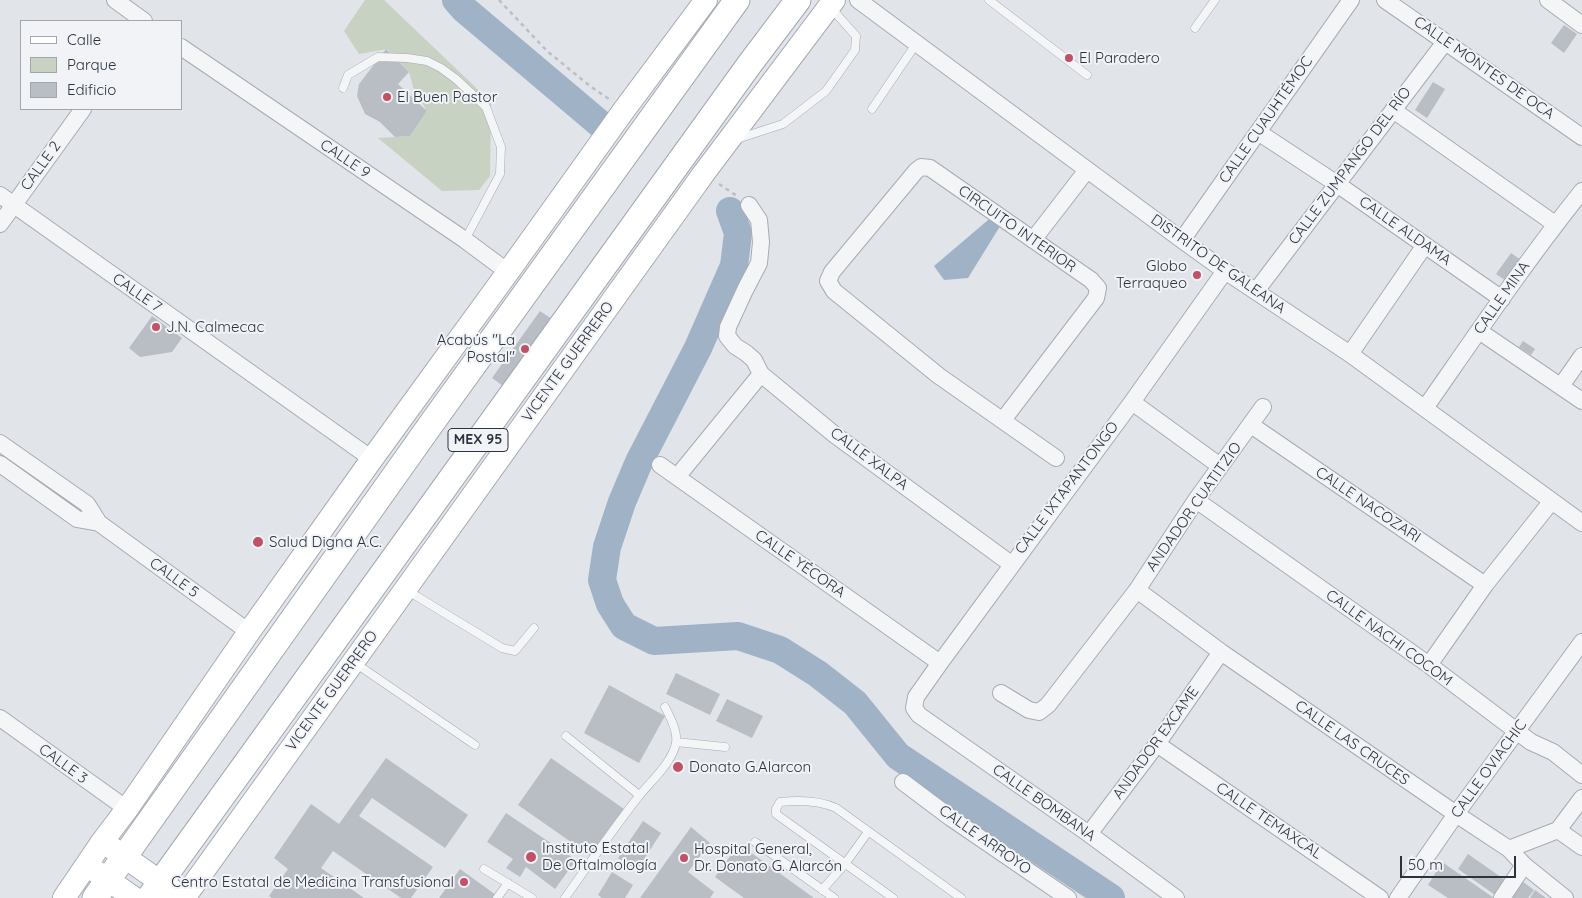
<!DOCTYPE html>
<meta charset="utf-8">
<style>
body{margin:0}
#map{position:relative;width:1582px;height:898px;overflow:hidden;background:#e1e4e9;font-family:Quicksand,sans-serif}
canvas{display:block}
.legend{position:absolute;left:20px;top:20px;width:162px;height:90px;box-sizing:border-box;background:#f1f3f6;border:1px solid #a2a6ad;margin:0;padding:6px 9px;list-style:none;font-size:15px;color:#2b333f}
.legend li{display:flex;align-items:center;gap:10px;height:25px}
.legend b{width:25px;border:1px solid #a2a6ad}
.scale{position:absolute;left:1400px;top:856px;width:116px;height:22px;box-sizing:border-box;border:2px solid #2b333f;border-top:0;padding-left:6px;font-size:15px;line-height:18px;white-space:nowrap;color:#2b333f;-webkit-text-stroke:4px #f1f3f6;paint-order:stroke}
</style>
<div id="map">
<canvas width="1582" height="898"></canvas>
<ul class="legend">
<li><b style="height:6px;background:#fff"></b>Calle</li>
<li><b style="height:14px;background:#c7d2c3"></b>Parque</li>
<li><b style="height:14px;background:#b9bec5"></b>Edificio</li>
</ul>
<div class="scale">50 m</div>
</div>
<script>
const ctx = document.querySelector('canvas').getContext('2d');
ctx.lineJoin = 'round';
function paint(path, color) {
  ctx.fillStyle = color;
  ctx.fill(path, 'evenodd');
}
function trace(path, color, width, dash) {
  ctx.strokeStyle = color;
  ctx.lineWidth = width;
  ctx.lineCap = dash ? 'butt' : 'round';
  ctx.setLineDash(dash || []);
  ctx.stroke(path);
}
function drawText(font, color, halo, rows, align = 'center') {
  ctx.font = font + ' Quicksand,sans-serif';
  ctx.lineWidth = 4;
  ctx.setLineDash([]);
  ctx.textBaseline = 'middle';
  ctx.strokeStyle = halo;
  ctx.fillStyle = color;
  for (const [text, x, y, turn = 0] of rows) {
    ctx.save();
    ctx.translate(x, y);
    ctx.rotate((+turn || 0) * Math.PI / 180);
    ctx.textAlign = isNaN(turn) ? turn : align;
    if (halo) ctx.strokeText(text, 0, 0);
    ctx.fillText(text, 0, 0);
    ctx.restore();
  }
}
const green = new Path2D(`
 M365 0H384L491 102 490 176 479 190 442 191 378 138 410 136 427 111 414 90 409 72 387 49 359 54 344 31Z`);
const water = new Path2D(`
 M994 215 1002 223 968 278 944 280 934 266Z`);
const river = new Path2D(`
 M456 0 464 9 599 123
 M730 211 738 233 734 266 698 348 639 462 622 502 607 547 602 580 610 604 624 626 654 641 738 636 780 650 818 674 855 703 898 756 1111 898`);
const building = new Path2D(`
 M1564 25 1577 34 1564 53 1551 43Z
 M386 49 409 72 398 84 427 111 410 136 395 137 380 122 365 114 357 96 359 84Z
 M1433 82 1445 89 1427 118 1415 110Z
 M1511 253 1524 262 1509 283 1496 274Z
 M540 311 558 323 510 391 492 378Z
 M152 316 182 338 172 352 140 357 129 348Z
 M1523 341 1535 349 1531 355 1519 347Z
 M676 673 720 694 710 715 666 694Z
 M609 685 665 716 639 763 584 733Z
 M727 699 763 716 752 738 716 721Z
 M386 758 468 815 445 848 372 798 359 816 433 867 411 898H401L333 851 321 868 364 898H272L269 896 288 869 274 858 311 804 339 824Z
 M551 758 624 809 591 856 518 805Z
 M506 813 576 860 555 889 526 867 520 877 506 868 513 859 487 842Z
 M643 821 661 833 637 870 618 858Z
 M691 827 710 843 688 872 714 892 710 898H640Z
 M739 844 814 898H744L715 877Z
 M1468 854 1508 882 1498 897 1458 869Z
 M1442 862 1494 898H1448L1428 885Z
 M460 869 496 895 494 898H439Z
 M612 872 633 885 625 898H602L598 895Z
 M1522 881 1534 890 1528 898H1509Z
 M1535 890 1546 898H1530Z`);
const path = new Path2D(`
 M499 0 547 51 590 86 609 99
 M719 184 737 196`);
const lane = new Path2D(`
 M989 0 1087 75
 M1195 28 1215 0
 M343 88 348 75 378 57 407 58 427 61 441 68 456 79 486 107 501 147 500 174 465 240
 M872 109 916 44
 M737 139 783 124 826 91 855 50 856 36 832 9
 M408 591 502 648 515 651 534 628
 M355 663 475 745
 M566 736 639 795
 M676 742 725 747
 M755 842 834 898
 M484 869 532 898
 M822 890 845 864 868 832
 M497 898 508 883
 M565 898C589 864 613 829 639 796 651 781 672 763 676 743 678 731 670 717 665 707
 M893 898 776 814V809L780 802C798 800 819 800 836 808L961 898`);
const street = new Path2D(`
 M115 0 144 21
 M858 0 1182 240 1225 271 1350 354 1582 523
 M1385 0 1582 137
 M1548 0 1582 25
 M181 47 465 240 508 272
 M1393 110 1555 224
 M1258 132 1337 184 1502 299
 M0 195 372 459
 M749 205 759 220 761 242 759 263 745 290 728 327 727 336 735 346 746 353 754 360 761 374 835 435 1011 564
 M0 224 83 109
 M1033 240 1087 170
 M1182 240 1351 0
 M1256 291 1445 42
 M1479 331 1582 401
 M1350 354 1425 245
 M1561 386 1582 356
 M1132 402 1220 466
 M1425 408C1476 335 1526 261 1582 191
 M1003 420 1096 298 1098 288 1091 280 930 168 921 167 916 171 832 272 828 281 834 291 939 376 1056 458
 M1251 425 1485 585
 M0 443 87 504 99 523 249 632
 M0 464 77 519 99 523
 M660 465 940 663
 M677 477 761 374
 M1196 500 1429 665 1531 742 1553 752 1582 775
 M1137 590 1221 652 1456 814 1509 849 1524 865 1565 898
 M1429 665 1485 585 1551 502
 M1001 693 1029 710 1039 712 1048 705 1137 590 1196 500 1263 407
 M0 718 127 809
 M1157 744 1380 898
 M903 782 951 818 1068 898
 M1558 830 1582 847
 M1089 834 1157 744 1221 652
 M1509 849 1558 830 1582 798
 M1176 898 1089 834 919 715 914 708 916 697 940 663 1132 402 1225 271
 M1398 898 1456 814 1582 642
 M1502 898 1524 865`);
const secondary = new Path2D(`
 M109 846 175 892
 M94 870 134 898
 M64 898 102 842 127 809 249 632 372 459 508 272 624 110 706 0
 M184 898 704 173 834 0`);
const primary = new Path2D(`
 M95 898 434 420 737 0
 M149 898 749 65 798 0`);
const markers = [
 [1069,58,5,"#c15265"],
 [387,97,5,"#c15265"],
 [1197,275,5,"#c15265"],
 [156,327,5,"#c15265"],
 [525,349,5,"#c15265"],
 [258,542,6,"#c15265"],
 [678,767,6,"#c15265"],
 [531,857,6,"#c15265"],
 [684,858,5,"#c15265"],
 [464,882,5,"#c15265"]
];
const shields = [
 [478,440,60]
];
const shieldNames = [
 ["MEX 95",478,440]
];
const poiNames = [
 ["El Paradero",1079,58],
 ["El Buen Pastor",397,97],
 ["Globo",1187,266,"right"],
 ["Terraqueo",1187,283,"right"],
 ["J.N. Calmecac",166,327],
 ["Acabús \"La",515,340,"right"],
 ["Postal\"",515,357,"right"],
 ["Salud Digna A.C.",269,542],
 ["Donato G.Alarcon",689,767],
 ["Instituto Estatal",542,848],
 ["De Oftalmología",542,865],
 ["Hospital General,",694,849],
 ["Dr. Donato G. Alarcón",694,866],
 ["Centro Estatal de Medicina Transfusional",454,882,"right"]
];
const streetNames = [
 ["CALLE MONTES DE OCA",1484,68,35],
 ["CALLE CUAUHTÉMOC",1266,120,-55],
 ["CALLE 9",345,159,34],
 ["CALLE 2",41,166,-54],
 ["CALLE ZUMPANGO DEL RÍO",1350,166,-53],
 ["CIRCUITO INTERIOR",1017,229,35],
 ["CALLE ALDAMA",1405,231,35],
 ["DISTRITO DE GALEANA",1218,264,35],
 ["CALLE 7",137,293,35],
 ["CALLE MINA",1502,298,-55],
 ["VICENTE GUERRERO",568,362,-54],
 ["CALLE XALPA",869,459,37],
 ["CALLE IXTAPANTONGO",1067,488,-53],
 ["CALLE NACOZARI",1368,505,34],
 ["ANDADOR CUATITZIO",1194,507,-55],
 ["CALLE YÉCORA",800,564,35],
 ["CALLE 5",174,578,36],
 ["CALLE NACHI COCOM",1389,638,36],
 ["VICENTE GUERRERO",332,691,-54],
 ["ANDADOR EXCAME",1156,743,-54],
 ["CALLE LAS CRUCES",1352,743,35],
 ["CALLE 3",63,764,36],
 ["CALLE OVIACHIC",1489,769,-54],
 ["CALLE BOMBANA",1044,803,35],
 ["CALLE TEMAXCAL",1269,821,34],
 ["CALLE ARROYO",985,840,35]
];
paint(green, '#c7d2c3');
paint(water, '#a0b2c5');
trace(river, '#a0b2c5', 28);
paint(building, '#b9bec5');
trace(lane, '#a7abb3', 9);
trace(street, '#a7abb3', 18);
trace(secondary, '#a7abb3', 24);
trace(primary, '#a2a9b3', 27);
trace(path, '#bcbfc3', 2.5, [4, 4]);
trace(lane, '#f4f5f7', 8);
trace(street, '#f4f5f7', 16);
trace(secondary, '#fff', 22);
trace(primary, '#fff', 25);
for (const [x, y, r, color] of markers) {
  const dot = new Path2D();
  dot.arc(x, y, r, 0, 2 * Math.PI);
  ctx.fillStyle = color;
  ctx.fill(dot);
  trace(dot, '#f1f3f6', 2);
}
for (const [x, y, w] of shields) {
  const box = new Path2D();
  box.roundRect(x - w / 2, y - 11.5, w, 23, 4);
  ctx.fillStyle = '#f1f3f6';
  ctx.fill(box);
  trace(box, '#2b333f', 1);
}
drawText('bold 14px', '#2b333f', null, shieldNames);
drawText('15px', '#2b333f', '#f1f3f6', poiNames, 'left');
drawText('15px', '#2b333f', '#f1f3f6', streetNames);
</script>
